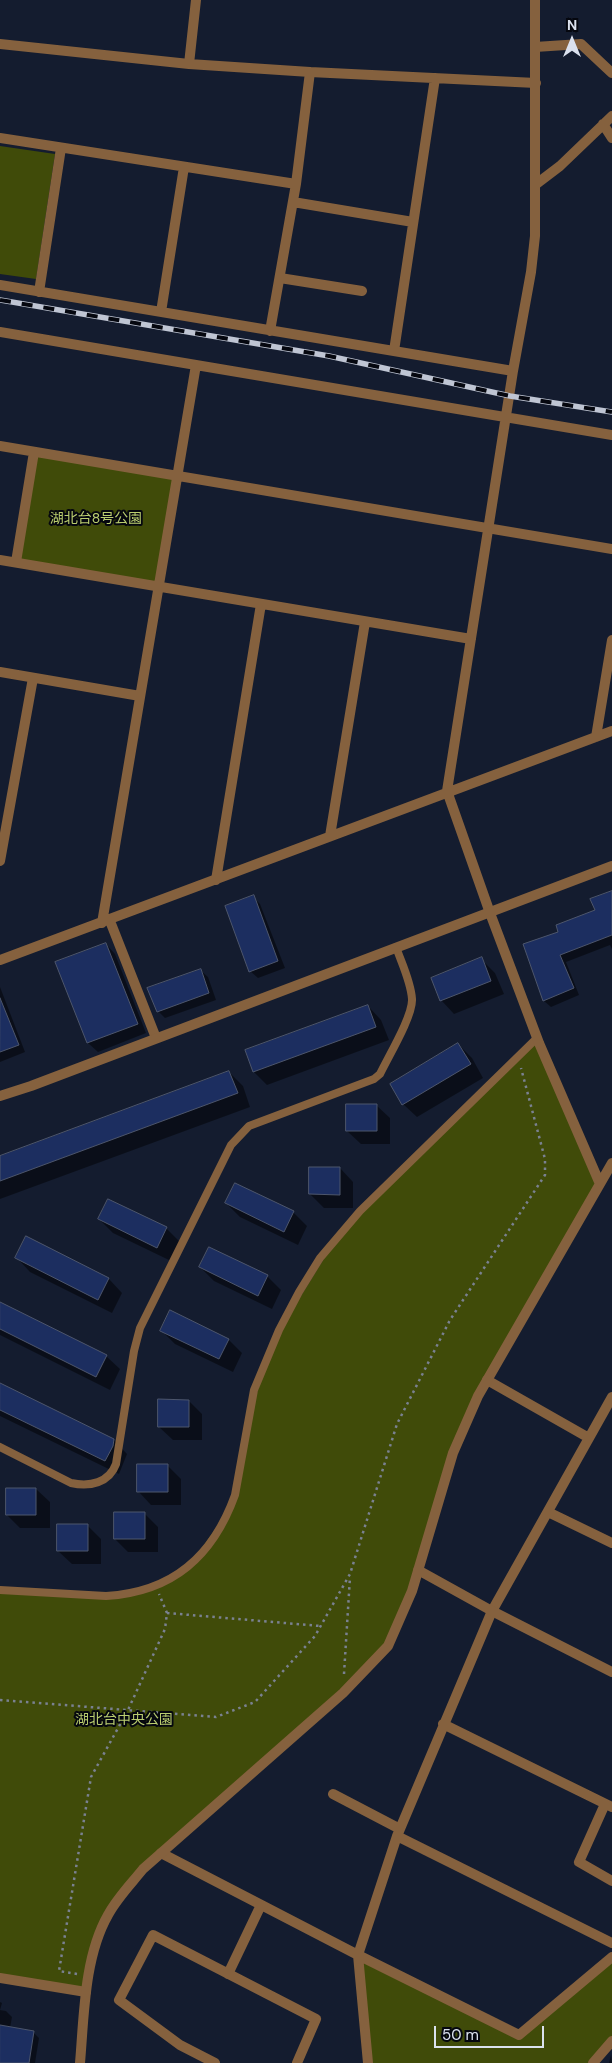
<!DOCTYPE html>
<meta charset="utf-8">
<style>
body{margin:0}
#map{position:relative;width:612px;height:2063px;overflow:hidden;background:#141c2f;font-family:"DM Sans",sans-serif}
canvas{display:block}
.north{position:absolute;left:547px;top:15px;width:50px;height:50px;-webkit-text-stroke:4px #05070f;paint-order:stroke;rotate:0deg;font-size:14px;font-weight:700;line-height:20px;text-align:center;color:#dbe1ee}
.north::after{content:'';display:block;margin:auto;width:18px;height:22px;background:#dbe1ee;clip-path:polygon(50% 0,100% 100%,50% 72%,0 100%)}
.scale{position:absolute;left:434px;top:2026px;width:110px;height:22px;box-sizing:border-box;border:2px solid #dbe1ee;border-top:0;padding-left:6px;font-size:15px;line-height:18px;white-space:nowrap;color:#dbe1ee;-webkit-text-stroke:4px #05070f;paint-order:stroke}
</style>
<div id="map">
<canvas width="612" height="2063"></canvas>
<div class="north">N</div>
<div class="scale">50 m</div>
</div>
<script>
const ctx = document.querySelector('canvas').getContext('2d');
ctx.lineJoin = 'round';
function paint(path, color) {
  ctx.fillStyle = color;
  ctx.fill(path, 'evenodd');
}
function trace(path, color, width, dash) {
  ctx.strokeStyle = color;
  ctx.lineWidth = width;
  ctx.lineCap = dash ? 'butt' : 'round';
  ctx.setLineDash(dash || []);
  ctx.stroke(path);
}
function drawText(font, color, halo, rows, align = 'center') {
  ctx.font = font + ' "DM Sans","Noto Sans JP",sans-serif';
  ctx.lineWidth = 4;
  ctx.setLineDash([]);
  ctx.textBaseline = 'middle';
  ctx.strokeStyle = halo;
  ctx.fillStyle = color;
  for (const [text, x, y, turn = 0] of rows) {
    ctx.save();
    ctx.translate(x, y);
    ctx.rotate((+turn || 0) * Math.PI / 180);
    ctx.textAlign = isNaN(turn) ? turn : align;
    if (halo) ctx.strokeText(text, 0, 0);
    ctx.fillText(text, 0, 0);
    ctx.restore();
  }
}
const green = new Path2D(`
 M0 146 55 154 36 279 0 274Z
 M34 452 177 475 158 586 16 562Z
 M537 1038 600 1184 478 1396 453 1453 412 1591 388 1646 143 1869 107 1916 86 1992 0 1978V1590L106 1596 140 1592 189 1566 230 1508 248 1418 278 1333 338 1236Z
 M358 1955 519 2035 612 1957V2041L593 2063H368Z`);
const shadow = new Path2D(`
 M612 892V949L610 945 566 962 579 995 551 1007 544 1001 525 945 560 932 596 911Z
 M253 897 260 904 285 968 258 978 250 971Z
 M106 944 115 954 146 1033 98 1052 88 1043Z
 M481 959 495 973 504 994 454 1014 441 1000Z
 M200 970 208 977 216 1000 165 1018 158 1011Z
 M0 987 25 1052 0 1062Z
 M368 1006 381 1020 389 1040 267 1085 254 1072 246 1051Z
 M458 1044 472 1058 483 1078 417 1117 403 1104Z
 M229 1072 243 1086 250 1107 0 1199V1157Z
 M376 1105 390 1118V1144H361L347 1131Z
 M340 1168 353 1182V1208H324L310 1194Z
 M236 1184 293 1212 307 1226 298 1245 240 1217 226 1203Z
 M99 1219 166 1228 180 1242 171 1261 113 1233Z
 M27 1238 109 1279 122 1293 112 1313 30 1272 17 1258Z
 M210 1248 267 1276 281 1290 272 1309 214 1281 200 1267Z
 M0 1303 106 1356 120 1369 110 1390 0 1335Z
 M171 1312 229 1340 242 1353 233 1372 175 1344 162 1331Z
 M0 1384 114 1440 127 1454 119 1474 0 1416Z
 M189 1401 202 1414V1440H173L159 1427Z
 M167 1465 181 1479V1505H151L138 1491Z
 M36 1489 50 1502V1528H20L7 1515Z
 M144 1513 158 1527V1552H128L115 1539Z
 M87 1525 101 1539V1564H72L58 1551Z
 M0 2002 2 2003 0 2010 6 2011 12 2017 10 2028 33 2032 39 2038 35 2063H0Z
 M611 2055 612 2063H606H609Z`);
const building = new Path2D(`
 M612 891V935L560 955 574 988 543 1001 523 944 558 932 556 925 595 910 590 899Z
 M254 895 278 961 249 972 225 906Z
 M106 943 138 1024 87 1043 55 962Z
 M482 957 491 981 440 1001 431 978Z
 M201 969 209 993 157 1012 147 988Z
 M0 998 19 1045 0 1052Z
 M368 1005 376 1027 253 1072 245 1050Z
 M458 1043 471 1064 402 1105 390 1084Z
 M229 1071 238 1093 0 1181V1156Z
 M346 1104H377V1131H346Z
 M309 1167H340V1195L309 1194Z
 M235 1183 294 1211 284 1232 225 1203Z
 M108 1199 167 1227 157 1248 98 1219Z
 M26 1236 109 1278 98 1300 15 1258Z
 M209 1247 268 1275 258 1296 199 1267Z
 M0 1302 107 1355 96 1377 0 1329Z
 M170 1310 229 1339 219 1359 160 1331Z
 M0 1383 114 1439 113 1446 105 1461 0 1410Z
 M158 1399 189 1400V1427H158Z
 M137 1464H168V1492H137Z
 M6 1488H36V1515H6Z
 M114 1512H145V1539H114Z
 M57 1524H88V1551H57Z
 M0 2025 34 2031 29 2063H0Z`);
const path = new Path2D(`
 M167 1613 320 1626
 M344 1674 350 1577
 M0 1700 216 1717 255 1702 315 1636 350 1574 397 1424 450 1320 545 1175V1159L521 1068
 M77 1974 59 1971 91 1777 128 1710 165 1629 167 1613 159 1594`);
const service = new Path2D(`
 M0 1447 71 1483C90 1487 109 1483 116 1464L134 1351 140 1328 231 1145 249 1126 374 1079 380 1074C388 1057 413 1016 412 999 411 982 402 964 396 947
 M0 1590 106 1596C173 1592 213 1556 235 1495L254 1390 279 1330 299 1292 320 1258 360 1211 537 1038`);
const minor = new Path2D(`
 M0 44 189 64 310 72 536 83
 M535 47 581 44 612 73
 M189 64 196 0
 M603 124 612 138
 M0 138 296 184
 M535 185 560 166 612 116
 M293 202 413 222
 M280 278 362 291
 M0 285 513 371
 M39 292 61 148
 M161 312 184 167
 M270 331 296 184 310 72
 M0 332 196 365
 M394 351 435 78
 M0 446 612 549
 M0 560 471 639
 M16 562 34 452
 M0 672 140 696
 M596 737 612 640
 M330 836 365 622
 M0 861 33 678
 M216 880 261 604
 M490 913 447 791 513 371 531 272 535 236V0
 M110 921 156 1038
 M102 923 196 365 612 435
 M0 960 612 731
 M487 1380 589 1438
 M548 1512 612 1543
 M443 1724 612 1807
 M333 1794 400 1829
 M605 1804 579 1862 612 1881
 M397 1836 612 1943
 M161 1853 358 1955 519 2035 612 1957
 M228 1974 261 1905
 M0 1978 86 1992
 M215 2063 180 2045 119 2000 153 1935 316 2019 297 2063
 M368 2063 358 1955 397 1836 492 1611 612 1397
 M593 2063 612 2041`);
const tertiary = new Path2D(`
 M490 913 539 1043 600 1184
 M0 1096 31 1086 612 866
 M418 1570 492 1611 612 1672
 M80 2063C84 2017 84 1957 108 1915 117 1898 131 1884 143 1869L343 1693 388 1646 412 1591 453 1453 478 1396 612 1163`);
const rail = new Path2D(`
 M0 300 329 356 510 396 612 412`);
const parkNames = [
 ["湖北台8号公園",96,519],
 ["湖北台中央公園",124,1720]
];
paint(green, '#404b09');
paint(shadow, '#0007');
paint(building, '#1c2e60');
trace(building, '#4d566c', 1);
trace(path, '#7a8191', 2.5, [2.5, 4]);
trace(service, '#85613e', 8);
trace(minor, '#85613e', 10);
trace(tertiary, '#85613e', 10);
trace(rail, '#bfc5d3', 5.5);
trace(rail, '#05070f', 4, [11]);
drawText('14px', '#bacd6f', '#05070f', parkNames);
</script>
